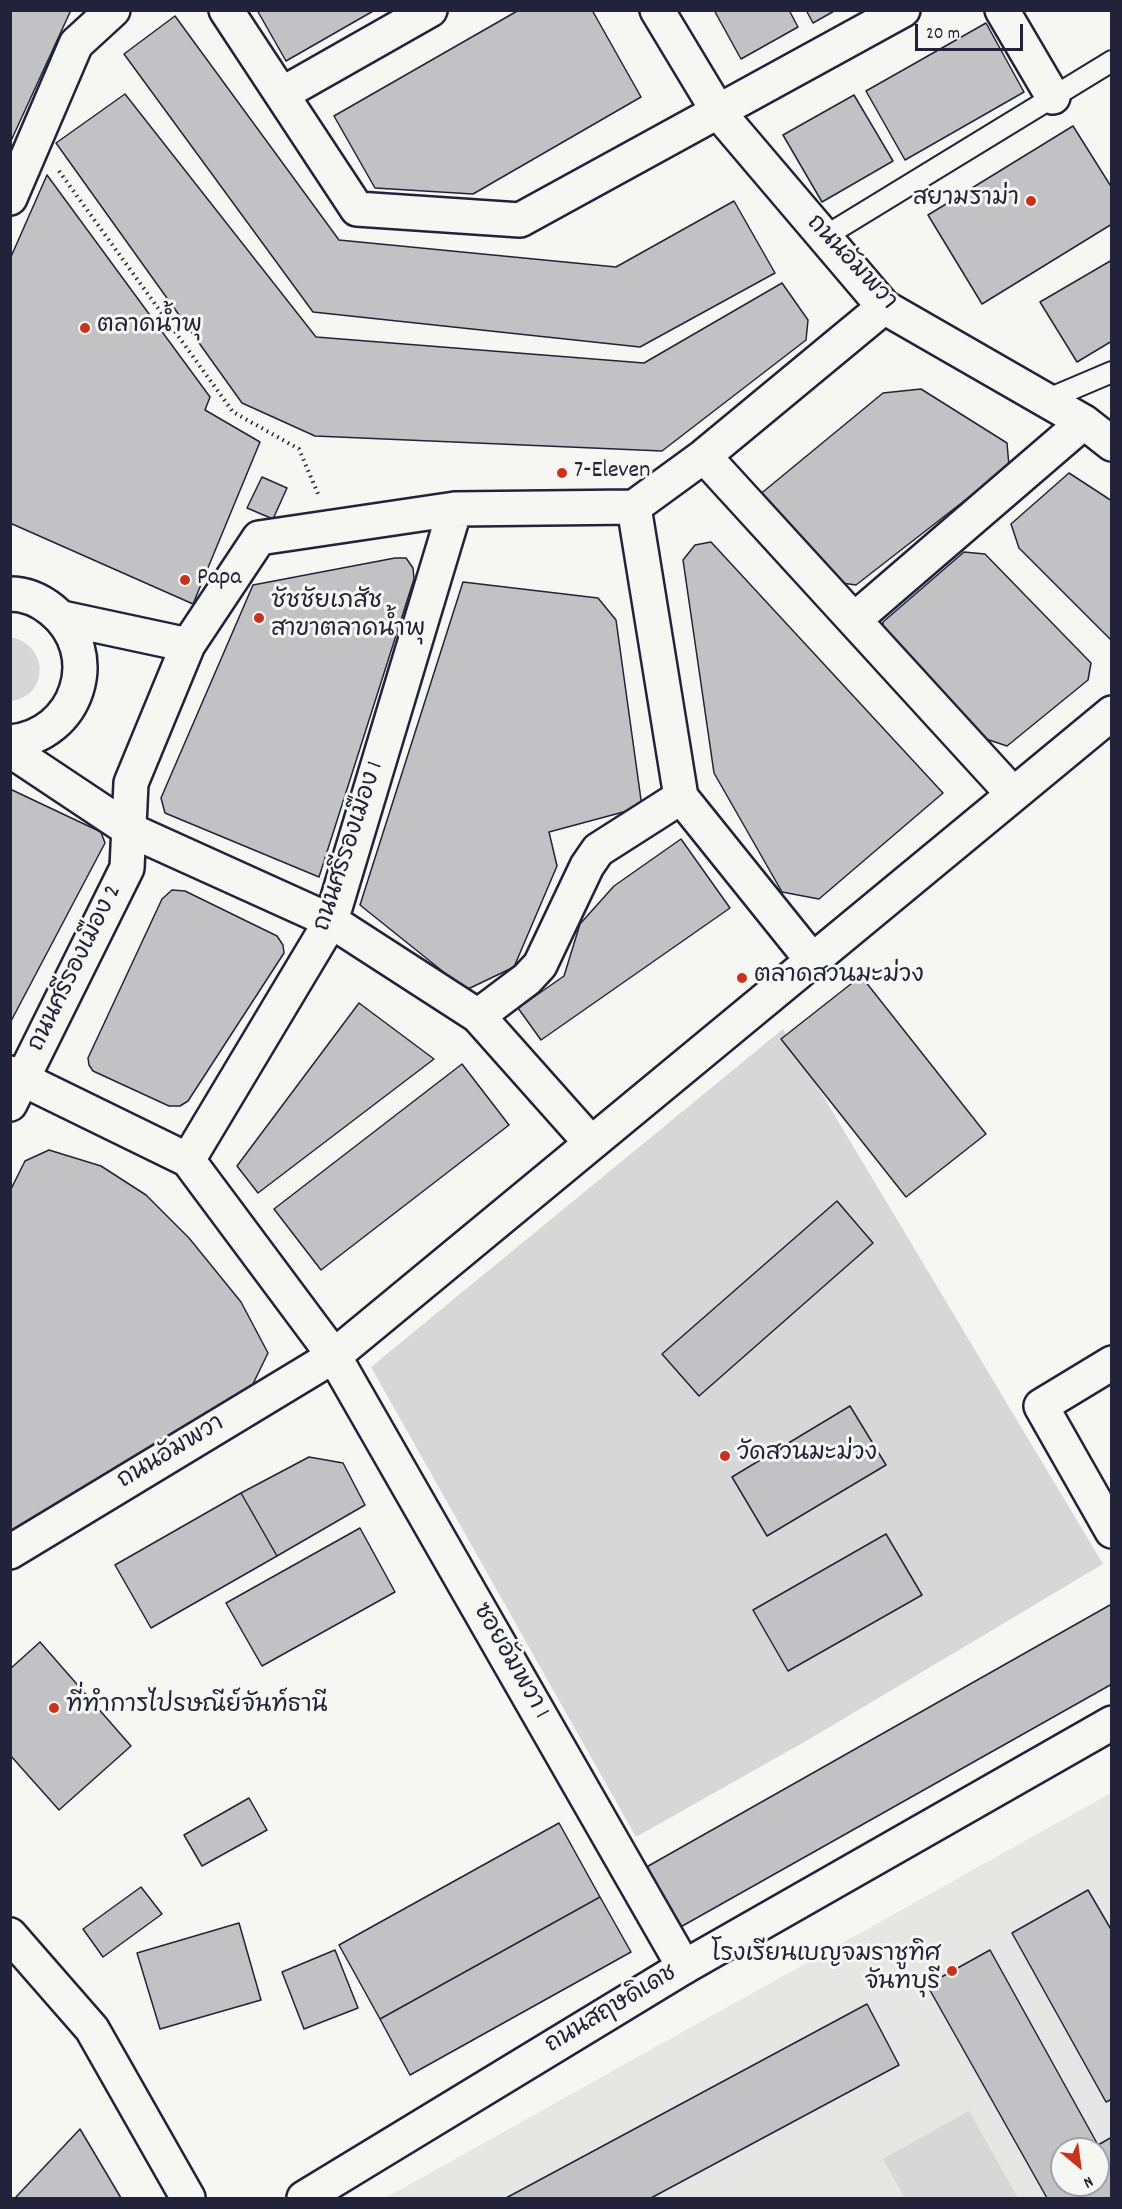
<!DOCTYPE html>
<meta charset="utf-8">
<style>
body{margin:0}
#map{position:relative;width:1122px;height:2209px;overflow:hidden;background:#f6f6f2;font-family:Dekko,sans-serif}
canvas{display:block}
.frame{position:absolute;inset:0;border:12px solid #22223b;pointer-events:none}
.north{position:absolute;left:1050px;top:2137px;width:60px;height:60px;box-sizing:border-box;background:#f6f6f2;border:2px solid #a1a1a9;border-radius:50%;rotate:151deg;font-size:16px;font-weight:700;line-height:24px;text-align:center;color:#22223b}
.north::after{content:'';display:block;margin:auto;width:21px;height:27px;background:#c8321e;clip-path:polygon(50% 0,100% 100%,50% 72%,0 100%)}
.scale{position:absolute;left:915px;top:24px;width:108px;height:27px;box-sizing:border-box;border:3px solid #22223b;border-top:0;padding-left:8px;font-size:18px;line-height:21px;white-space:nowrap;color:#22223b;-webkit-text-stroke:4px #f6f6f2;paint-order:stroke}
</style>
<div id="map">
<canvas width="1122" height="2209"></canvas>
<div class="frame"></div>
<div class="north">N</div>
<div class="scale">20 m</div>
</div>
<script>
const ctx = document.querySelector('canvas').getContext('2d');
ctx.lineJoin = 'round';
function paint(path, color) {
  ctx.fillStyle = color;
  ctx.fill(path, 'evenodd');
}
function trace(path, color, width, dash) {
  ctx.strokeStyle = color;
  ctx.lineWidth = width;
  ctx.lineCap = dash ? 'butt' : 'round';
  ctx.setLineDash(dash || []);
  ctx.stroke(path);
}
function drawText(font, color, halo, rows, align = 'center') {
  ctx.font = font + ' Dekko,"Playpen Sans Thai",sans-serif';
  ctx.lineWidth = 6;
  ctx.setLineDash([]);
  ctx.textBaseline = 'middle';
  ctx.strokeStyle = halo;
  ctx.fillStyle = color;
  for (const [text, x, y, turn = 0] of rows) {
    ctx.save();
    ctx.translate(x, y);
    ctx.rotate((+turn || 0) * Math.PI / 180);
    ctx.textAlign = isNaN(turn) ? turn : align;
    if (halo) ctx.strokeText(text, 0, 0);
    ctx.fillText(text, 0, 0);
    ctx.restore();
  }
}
const built = new Path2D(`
 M1111 1793V2198H385ZM1062 2149H1098V2185H1062Z`);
const green = new Path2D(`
 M10 637C49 644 50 696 11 701Z
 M783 1029 1103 1564 813 1737 636 1837 371 1367Z
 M969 2111 1018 2198H905L883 2159Z`);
const building = new Path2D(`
 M10 10H71L10 143Z
 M257 10H375L286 61Z
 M519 10H592L641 97 473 194 375 188 334 116Z
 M714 10H789L798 27 741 59Z
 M806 10H836L813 23Z
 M175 16 339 240 616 267 734 201 775 273 640 347 313 312 124 54Z
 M986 23 1024 92 905 160 866 91Z
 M125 94 316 337 644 363 782 283 808 320 806 340 662 451 315 436 242 403 56 143Z
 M854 95 893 161 822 202 783 135Z
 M1073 126 1112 188V224L982 304 928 215Z
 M47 175 210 397 205 410 260 442 193 604 10 523V259Z
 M1112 260V341L1077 362 1040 302Z
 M921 389 1007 443 1009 466 856 585 834 582 758 496 883 393Z
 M1069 473 1112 501V641L1019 548 1011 524Z
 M262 477 287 488 273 519 247 508Z
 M711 542 943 793 819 899 782 892 714 773 683 560 695 545Z
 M964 552 985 554 1091 663 1088 680 1007 746 986 739 884 638 883 622Z
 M395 558H406L413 568 414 579 319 877 165 813 161 798 253 585Z
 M463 582 598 598 616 620 642 807 549 832 557 866 514 967 466 990 360 905Z
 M10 789 101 832 105 843 10 1023Z
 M681 839 730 908 541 1040 518 1008 564 976 580 924 614 886Z
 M172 890 185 891 277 936 283 945 284 953 188 1101 180 1106H169L93 1071 89 1065 88 1058 162 899Z
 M861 976 986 1134 906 1197 781 1039Z
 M359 1003 434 1059 258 1193 237 1166Z
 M462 1064 509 1125 321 1270 274 1209Z
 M49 1150 101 1166 146 1195 189 1238 241 1302 268 1353 250 1390 10 1531V1191L25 1161Z
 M837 1201 873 1243 699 1396 662 1354Z
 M850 1406 886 1465 767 1536 732 1477Z
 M309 1457 343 1463 365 1505 277 1556 241 1493Z
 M241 1493 277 1556 151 1628 115 1565Z
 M360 1528 395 1592 262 1666 226 1603Z
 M886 1534 922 1595 788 1671 753 1610Z
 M1110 1605 1112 1608V1684L677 1929 643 1869Z
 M40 1642 131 1746 59 1810 10 1755V1669Z
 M249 1798 267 1830 202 1866 184 1835Z
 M559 1823 600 1897 380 2019 339 1945Z
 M141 1887 162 1914 103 1957 83 1929Z
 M1088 1890 1112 1931V2099L1106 2102 1012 1933Z
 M600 1897 631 1952 410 2075 380 2019Z
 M239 1923 261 2000 160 2029 137 1953Z
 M335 1950 358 2008 304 2029 282 1972Z
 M990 1950 1098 2145 1112 2137V2198H1047L927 1985ZM1062 2149H1098V2185H1062Z
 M867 2004 899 2065 651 2198H506Z
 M80 2129 121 2198H17L16 2197Z`);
const path = new Path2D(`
 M59 171 233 412 299 449 318 494`);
const lane = new Path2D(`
 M824 237 1112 61
 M1046 400 1112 372`);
const street = new Path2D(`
 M226 10 357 209 520 220 903 10
 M657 10 719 113 884 307 1084 422 1112 444
 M1002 10 1053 97
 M282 94 430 10
 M10 198 76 44 113 10
 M704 456 1013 794
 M634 507 681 797 812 960
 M10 594C26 594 41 601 52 610 105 653 78 736 10 742
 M62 618 188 645
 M854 620 1084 422
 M10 750 130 830 331 921 478 1016 591 1143
 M478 1016 527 979 540 965 587 866 598 850 681 797
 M10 1073 188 1160 334 1356 684 1967
 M10 1104 127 868 131 783 188 645 259 538 455 509 634 507 704 456 884 307
 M188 1160 331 921 455 509
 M1112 1363 1041 1406 1112 1531
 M10 1552 334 1356 1112 713`);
const secondary = new Path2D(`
 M10 1935 92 2029 188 2198
 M304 2198 684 1967 1112 1723`);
const markers = [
 [1031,201,6,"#c8321e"],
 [85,328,6,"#c8321e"],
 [562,473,6,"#c8321e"],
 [185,580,6,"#c8321e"],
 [259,618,6,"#c8321e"],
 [742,978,6,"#c8321e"],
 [725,1456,6,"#c8321e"],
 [54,1708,6,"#c8321e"],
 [952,1971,6,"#c8321e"]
];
const poiNames = [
 ["สยามราม่า",1019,201,"right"],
 ["ตลาดน้ำพุ",97,328],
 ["7-Eleven",574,473],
 ["Papa",197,580],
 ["ชัชชัยเภสัช",271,604],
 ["สาขาตลาดน้ำพุ",271,632],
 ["ตลาดสวนมะม่วง",754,978],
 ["วัดสวนมะม่วง",737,1456],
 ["ที่ทำการไปรษณีย์จันท์ธานี",66,1708],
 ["โรงเรียนเบญจมราชูทิศ",940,1957,"right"],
 ["จันทบุรี",940,1985,"right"]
];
const streetNames = [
 ["ถนนอัมพวา",850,264,47],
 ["ถนนศรีรองเมือง 1",351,847,-72],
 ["ถนนศรีรองเมือง 2",77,969,-64],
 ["ถนนอัมพวา",172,1454,-31],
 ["ซอยอัมพวา 1",509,1662,60],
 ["ถนนสฤษดิเดช",612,2011,-31]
];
paint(built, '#e6e6e4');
paint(green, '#d7d7d7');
paint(building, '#c2c2c4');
trace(building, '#22223b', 1.5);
trace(lane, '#22223b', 24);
trace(street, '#22223b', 38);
trace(secondary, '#22223b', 38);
trace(path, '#22223b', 4, [1.5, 4.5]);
trace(lane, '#f6f6f2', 20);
trace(street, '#f6f6f2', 33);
trace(secondary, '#f6f6f2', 33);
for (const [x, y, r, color] of markers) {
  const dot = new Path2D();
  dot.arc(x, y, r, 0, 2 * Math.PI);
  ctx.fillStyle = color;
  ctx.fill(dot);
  trace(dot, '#f6f6f2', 2);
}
drawText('24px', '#22223b', '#f6f6f2', poiNames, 'left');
drawText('24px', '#22223b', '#f6f6f2', streetNames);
</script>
